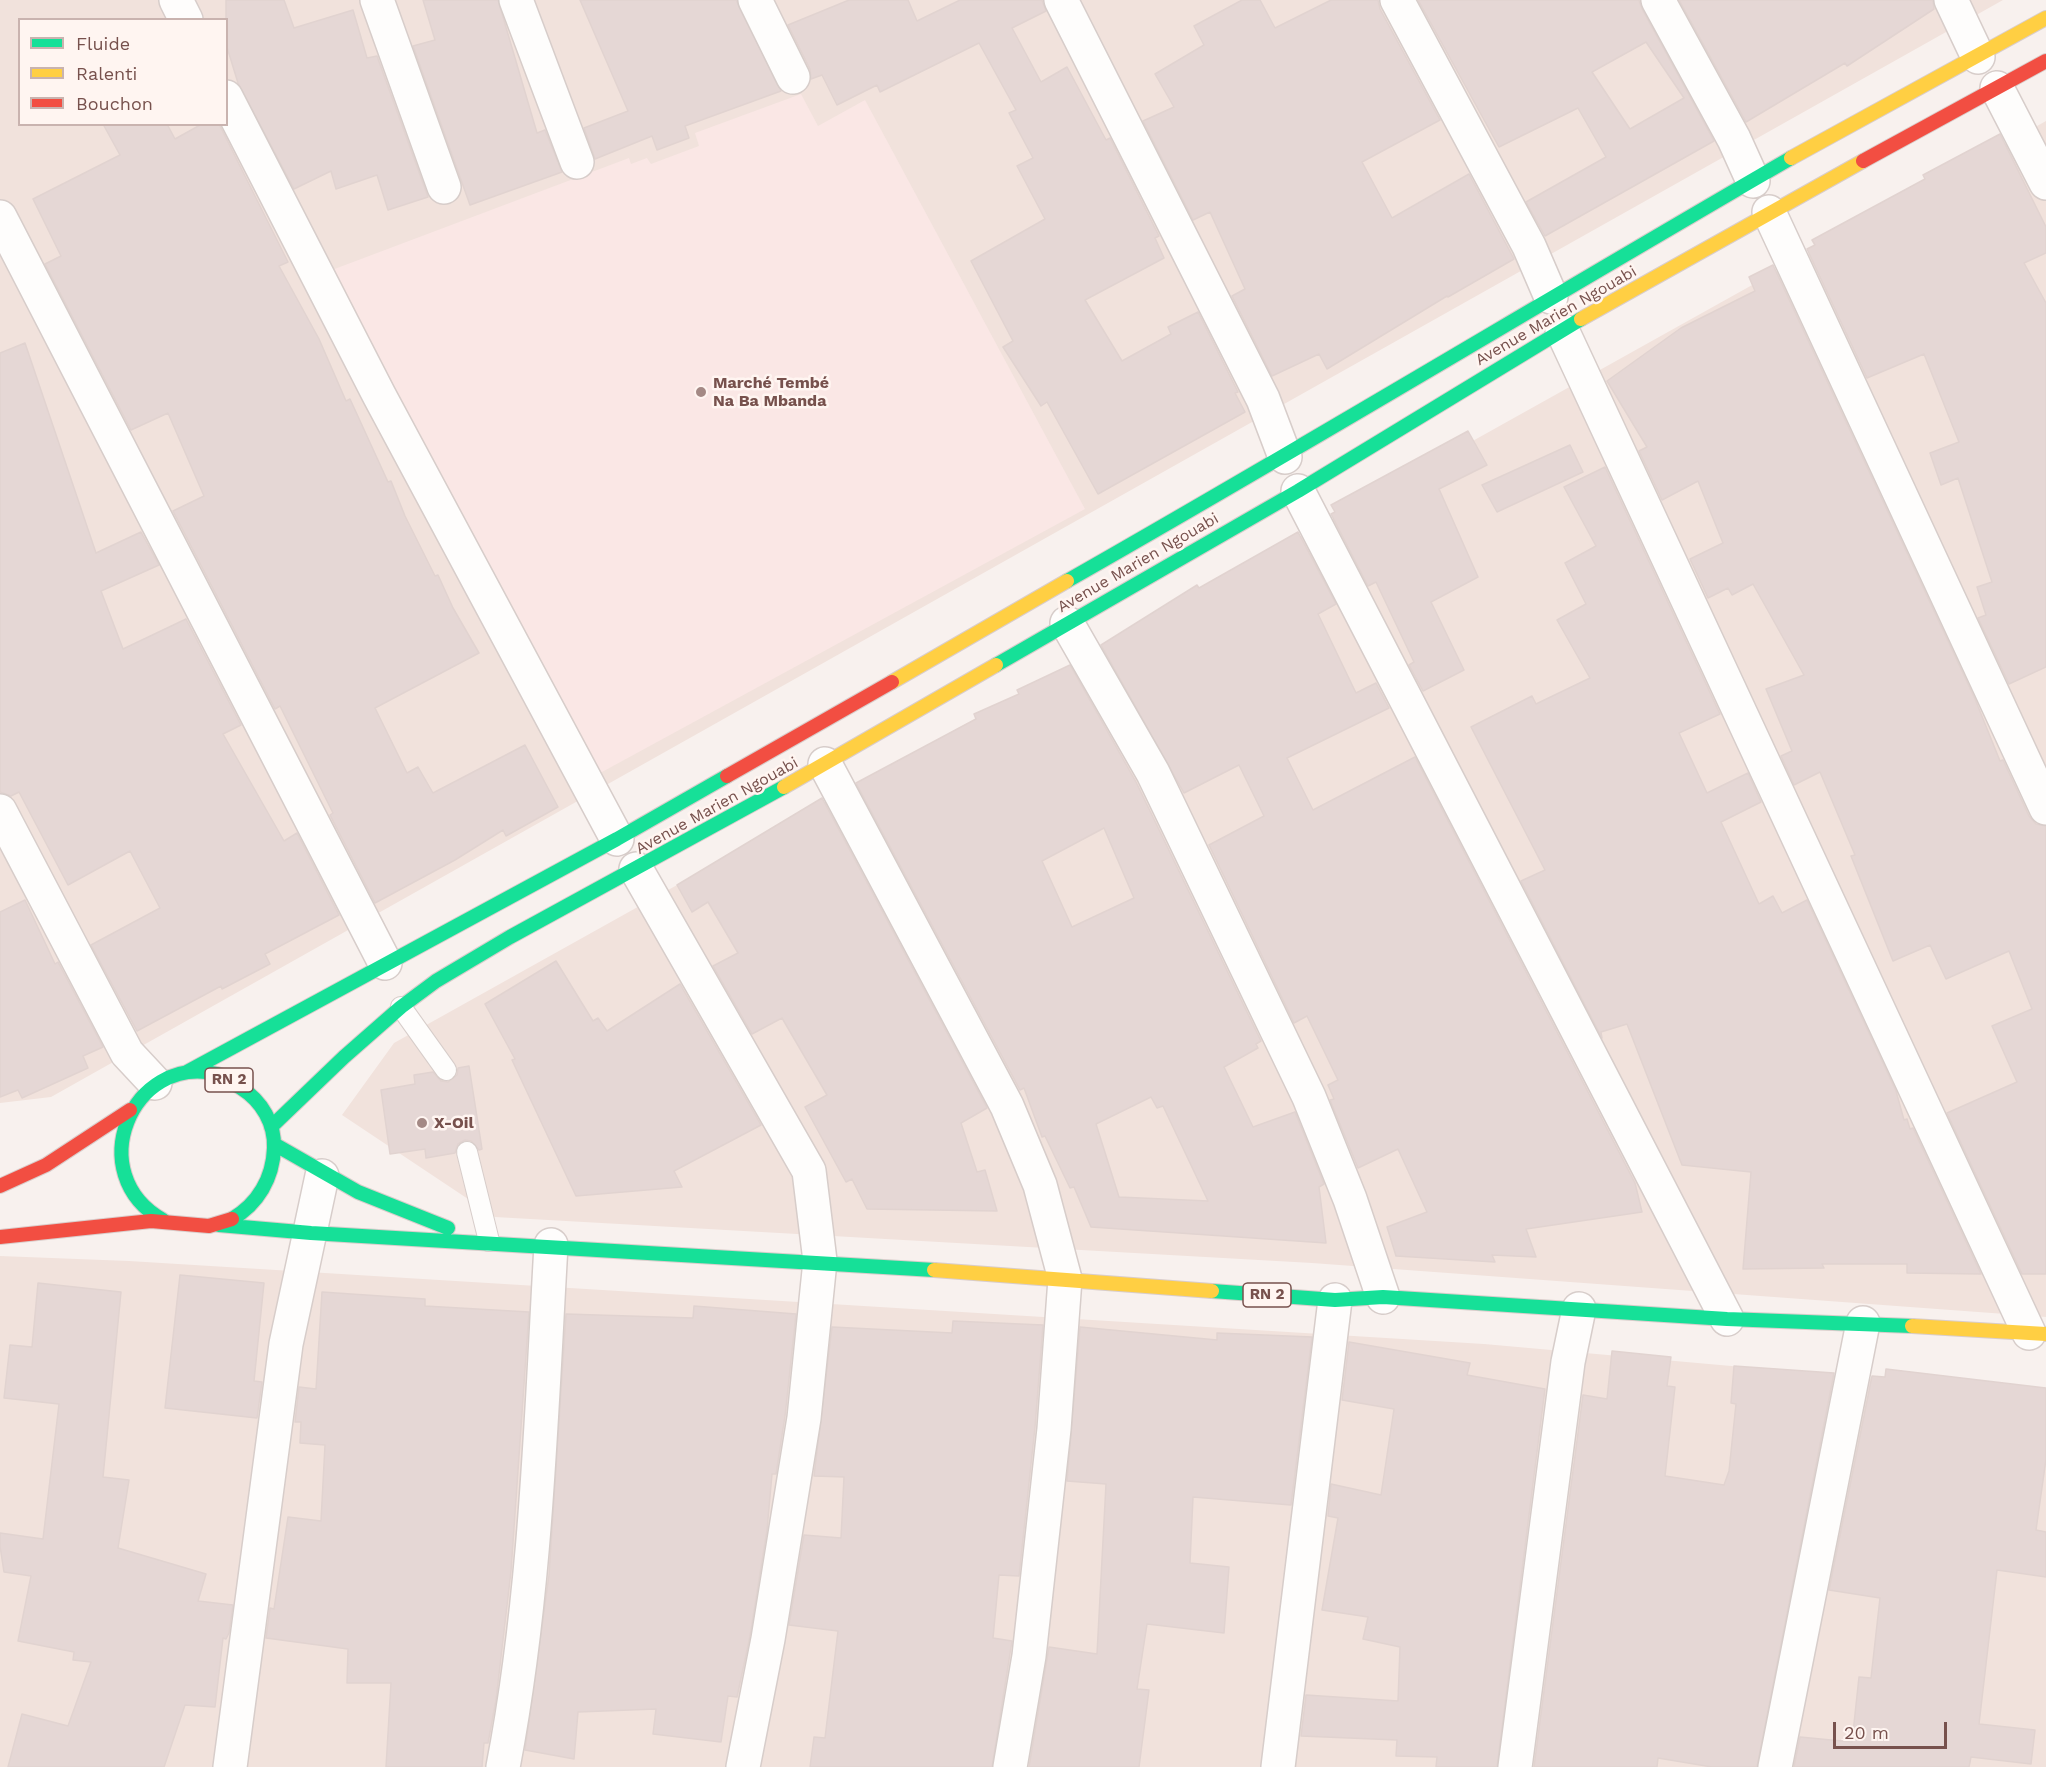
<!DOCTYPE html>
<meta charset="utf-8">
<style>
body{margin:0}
#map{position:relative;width:2046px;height:1767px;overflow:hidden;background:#f8f1ee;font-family:"Work Sans",sans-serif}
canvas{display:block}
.legend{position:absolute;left:18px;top:18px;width:210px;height:108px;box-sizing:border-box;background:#fff5f1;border:2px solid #c9b3af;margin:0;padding:8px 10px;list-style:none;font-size:18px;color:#77514d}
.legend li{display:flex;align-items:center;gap:12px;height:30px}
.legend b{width:30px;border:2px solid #c9b3af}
.scale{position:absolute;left:1833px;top:1722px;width:114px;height:27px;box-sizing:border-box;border:3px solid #77514d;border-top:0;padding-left:8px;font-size:18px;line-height:21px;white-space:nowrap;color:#77514d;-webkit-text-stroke:4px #fff5f1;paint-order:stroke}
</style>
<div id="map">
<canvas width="2046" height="1767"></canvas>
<ul class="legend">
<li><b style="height:8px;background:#16e098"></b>Fluide</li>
<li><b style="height:8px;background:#ffcf43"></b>Ralenti</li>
<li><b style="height:8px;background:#f24e42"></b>Bouchon</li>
</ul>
<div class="scale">20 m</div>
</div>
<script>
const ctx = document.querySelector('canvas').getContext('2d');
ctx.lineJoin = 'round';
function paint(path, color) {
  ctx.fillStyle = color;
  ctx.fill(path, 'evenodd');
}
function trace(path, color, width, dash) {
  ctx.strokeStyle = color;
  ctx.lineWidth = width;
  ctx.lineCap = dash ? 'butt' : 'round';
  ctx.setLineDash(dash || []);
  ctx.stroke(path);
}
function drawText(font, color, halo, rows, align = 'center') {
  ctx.font = font + ' "Work Sans",sans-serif';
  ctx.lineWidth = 5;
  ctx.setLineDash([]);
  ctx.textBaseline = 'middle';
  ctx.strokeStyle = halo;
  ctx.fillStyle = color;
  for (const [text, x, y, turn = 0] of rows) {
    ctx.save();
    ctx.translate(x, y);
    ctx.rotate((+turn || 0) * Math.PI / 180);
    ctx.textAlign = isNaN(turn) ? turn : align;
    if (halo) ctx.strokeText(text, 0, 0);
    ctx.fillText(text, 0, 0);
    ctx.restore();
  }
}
const residential = new Path2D(`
 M0 0H2003L51 1097 0 1103ZM20 20H226V124H20Z
 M2046 121V1317L1312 1263 495 1217 342 1115 394 1043Z
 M0 1256 129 1261 1484 1344 2046 1394V1767H0Z`);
const commercial = new Path2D(`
 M801 94 818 126 865 100 1085 509 591 778 316 276 629 158 631 164 647 158 651 164 699 146 695 133Z`);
const building = new Path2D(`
 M226 0H284L294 28 353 10 367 58 377 56 428 197 388 210 377 175 336 189 331 171 294 189 238 83 226 44Z
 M423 0H498L537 133 545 130 562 172 470 205 413 46 435 40Z
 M580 0H736L781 91 685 126 689 138 657 150 652 136 595 159 584 128 628 111Z
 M849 0H908L917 21 960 0H1042L1046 11 1012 28 1041 82 1067 67 1106 140 1110 138 1159 236 1155 238 1164 258 1085 300 1122 361 1171 334 1168 327 1198 312 1238 392 1235 393 1245 412 1098 494 1047 402 1041 406 1003 347 1013 341 971 261 1045 219 1017 166 1033 158 1009 113 1016 110 979 43 880 92 877 85 837 105 822 75 811 79 810 69 788 25Z
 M1242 0H1260L1275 28 1331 0H1378L1380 9 1440 120 1362 162 1392 218 1469 174 1514 259 1448 297 1447 296 1327 369 1319 354 1272 376 1232 296 1245 289 1210 212 1193 220 1143 121 1174 107 1155 74 1204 45 1194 26Z
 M1418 0H1639L1642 9 1714 141 1545 236 1526 202 1606 157 1578 108 1499 147ZM1646 42 1684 98 1630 129 1592 72Z
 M1679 0H1933L1934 9 1847 66 1845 63 1746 122Z
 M103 124H167L175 139 202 124H219L288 262 279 266 319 339 346 401 350 399 388 482 391 481 405 516 435 576 438 575 453 608 479 653 375 708 407 773 418 767 433 793 525 745 558 807 506 836 503 830 455 860 375 903 330 815 333 813 280 706 275 709 173 511 204 496 168 413 131 430 45 264 61 256 33 199 120 155Z
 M2000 134 2046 227V253L2024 263 2046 303V667L2009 684 1978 618 1986 615 1977 587 1992 582 1958 478 1941 485 1930 453 1959 442 1924 354 1867 378 1807 249 1815 245 1812 240 1925 179 1923 175Z
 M1773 265 1975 699 2000 761 2003 760 2029 816 2036 824 2046 826V1274H2022L1947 1113 2017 1082 1992 1026 2032 1009 2009 951 1946 979 1930 945 1893 961 1851 856 1855 855 1820 772 1794 785 1781 756 1792 751 1766 689 1804 675 1753 584 1732 595 1728 588 1708 598 1690 559 1723 543 1698 481 1662 500 1639 451 1647 447 1607 381 1681 328 1755 291 1749 277Z
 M25 343 96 553 141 532 159 565 101 591 123 649 186 619 241 725 223 734 284 841 297 833 339 915 265 954 270 964 222 989 221 986 137 1031 91 945 160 908 130 851 68 885 19 792 11 796 0 792V353Z
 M1468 431 1487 465 1439 489 1478 577 1431 602 1464 670 1423 691 1409 665 1414 662 1376 582 1368 586 1331 514 1335 512 1331 505Z
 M1570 445 1583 472 1497 512 1482 485Z
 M1605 467 1720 714 1679 733 1707 793 1748 773 1761 802 1721 822 1759 904 1773 896 1782 913 1807 900 1896 1091 1904 1120 1907 1119 1910 1129 1913 1128 1981 1274 1907 1273V1264H1822L1824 1268 1743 1269 1751 1172 1682 1165 1627 1024 1601 1032 1602 1038 1521 881 1545 870 1471 727 1532 696 1536 704 1590 678 1557 620 1586 604 1565 563 1596 546 1564 487Z
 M1298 532 1336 604 1318 614 1356 693 1376 683 1389 708 1287 758 1313 810 1415 757 1635 1183 1642 1212 1526 1229 1536 1257 1492 1255 1495 1262 1396 1256 1387 1227 1427 1212 1398 1149 1358 1168 1330 1100 1334 1099 1328 1085 1338 1080 1307 1016 1294 1023 1209 845 1264 816 1239 765 1184 793 1101 645 1197 585 1199 588Z
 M1070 665 1136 782 1261 1041 1256 1044 1258 1048 1224 1067 1253 1127 1295 1112 1324 1184 1319 1187 1326 1243 1091 1227 1074 1187 1070 1188 1045 1136 1042 1137 1024 1088 1020 1090 856 783 976 719 974 714 1019 694 1017 690ZM1104 828 1134 898 1072 927 1042 861ZM1151 1097 1157 1108 1163 1106 1208 1201 1119 1197 1096 1124Z
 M822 798 987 1108 961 1123 977 1172 985 1170 997 1211 867 1209 852 1179 846 1182 805 1107 827 1095 782 1018 752 1034 713 966 738 953 708 902 692 912 677 885Z
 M25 900 55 964 58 962 103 1047 83 1056 88 1068 22 1098 18 1090 0 1097V912Z
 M556 961 593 1021 598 1018 607 1031 680 984 761 1125 674 1171 682 1187 576 1196 512 1060 515 1059 485 1004Z
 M469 1066 482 1149 479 1150 471 1141 465 1140 458 1144 455 1153 426 1158 425 1149 390 1154 381 1090 415 1084 414 1075 433 1072 441 1081 448 1082 457 1075 458 1068Z
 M180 1275 264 1283 254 1381 262 1382 257 1418 165 1408Z
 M38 1283 121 1292 103 1477 129 1480 118 1548 206 1574 198 1601 233 1605 229 1633 226 1639 223 1638 215 1707 185 1705 164 1767H8L22 1714 68 1726 91 1662 73 1660 74 1652 18 1641 31 1576 4 1572 0 1546V1533L43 1539 59 1404 4 1398 10 1345 32 1347Z
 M322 1292 425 1299V1306L529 1312 511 1571 496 1700 488 1743H484L482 1767H386L391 1683H347L348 1649 266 1638 270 1608 274 1609 288 1517 321 1521 325 1445 300 1443 301 1422H295L299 1387 316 1389Z
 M694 1306 796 1314 785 1416 776 1474H772L767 1530 750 1636 737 1697 728 1696 721 1742 653 1734 656 1709 578 1712 574 1759 525 1750 549 1575 566 1314 693 1318Z
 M953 1321 1043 1325 1035 1427 1019 1576 999 1575 993 1638 1012 1641 992 1767H810L814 1737 825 1738 838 1631 789 1625 804 1535 841 1538 844 1477 814 1476 832 1327 952 1333Z
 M1080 1327 1217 1340V1333L1312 1337 1291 1505 1193 1497 1190 1563 1229 1567 1224 1633 1147 1624 1137 1689 1149 1690 1139 1767H1029L1049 1647 1097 1654 1106 1484 1067 1481Z
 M1349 1342 1470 1363 1467 1375 1545 1389 1497 1767H1436L1437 1757 1396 1756 1397 1740 1301 1736 1306 1695 1398 1701 1400 1647 1363 1639 1368 1617 1322 1610 1338 1518 1328 1516 1331 1484 1381 1495 1394 1409 1342 1400Z
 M1612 1351 1671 1357 1667 1386 1675 1387 1665 1476 1724 1485 1729 1471 1736 1404 1731 1403 1734 1366 1834 1373 1757 1767H1712L1658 1758 1657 1767H1534L1583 1395 1607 1399Z
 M1886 1369 2046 1388V1459L2036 1530 2046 1532V1577L1997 1570 1979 1724 2035 1730 2031 1764 1971 1757 1969 1767H1794L1800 1737 1852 1742 1859 1677 1871 1678 1880 1598 1829 1590 1872 1376 1885 1377Z`);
const lane = new Path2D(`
 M401 1007 446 1070
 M467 1152 489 1241`);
const street = new Path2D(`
 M176 0 186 20
 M377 0 444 187
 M516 0 577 162
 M755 0 793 77
 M1061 0 1263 399 1285 457
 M1397 0 1529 246 1551 297
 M1658 0 1734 139 1753 181
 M1951 0 1978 57
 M1997 88 2046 183
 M226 97 379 395 617 839
 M1769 212 2046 808
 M0 217 385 963
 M1562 330 2029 1333
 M1298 491 1727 1319
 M1067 623 1153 773 1309 1097 1350 1199 1383 1297
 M825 764 1007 1106 1040 1185 1065 1279 1054 1429 1029 1656 1010 1767
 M0 811 127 1053 155 1083
 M636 869 809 1171 820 1261 804 1418 768 1639 743 1767
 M230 1767 286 1344 322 1176
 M503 1767C536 1596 541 1419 551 1245
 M1278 1767 1335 1300
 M1515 1767 1568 1362 1579 1309
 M1775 1767 1863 1323`);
const fast = new Path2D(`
 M1067 581C1310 443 1549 298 1791 158
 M996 665 1298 491 1581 319
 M187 1072 617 839 727 776
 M271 1127 344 1057 401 1007 436 981 510 937 784 787
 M274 1144 358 1192 448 1228
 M163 1220C81 1174 132 1053 217 1074 225 1076 233 1083 241 1088 262 1101 275 1124 274 1148 273 1178 258 1204 232 1219
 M219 1225 311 1233 934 1270
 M1212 1291 1335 1300 1383 1297 1727 1319 1912 1326`);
const slow = new Path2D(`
 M1791 158 2046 18
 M1581 319 1863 161
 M892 682 1067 581
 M784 787 996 665
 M934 1270 1212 1291
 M1912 1326 2046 1334`);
const jam = new Path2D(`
 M1863 161 2046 61
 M727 776 892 682
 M0 1186 46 1165 130 1110
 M0 1237 151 1221 209 1226 232 1219`);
const markers = [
 [701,392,6,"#a48985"],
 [422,1123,6,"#a48985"]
];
const shields = [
 [229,1080,48],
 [1267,1295,48]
];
const shieldNames = [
 ["RN 2",229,1080],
 ["RN 2",1267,1295]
];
const streetNames = [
 ["Avenue Marien Ngouabi",1556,316,-30],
 ["Avenue Marien Ngouabi",1138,563,-30],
 ["Avenue Marien Ngouabi",717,806,-29]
];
const poiNames = [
 ["Marché Tembé",713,383],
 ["Na Ba Mbanda",713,401],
 ["X-Oil",434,1123]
];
paint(residential, '#f1e2dc');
paint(commercial, '#fae7e5');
paint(building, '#e5d7d5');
trace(building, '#e1d3d0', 1.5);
trace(lane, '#d7cdca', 22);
trace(street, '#d7cdca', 36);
trace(fast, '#d9cdcb', 16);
trace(slow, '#d9cdcb', 16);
trace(jam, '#d9cdcb', 16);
trace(lane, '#fefdfc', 20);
trace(street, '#fefdfc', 33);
trace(fast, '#16e098', 14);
trace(slow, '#ffcf43', 14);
trace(jam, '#f24e42', 14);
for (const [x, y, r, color] of markers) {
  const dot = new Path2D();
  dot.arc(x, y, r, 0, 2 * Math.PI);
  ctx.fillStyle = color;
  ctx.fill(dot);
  trace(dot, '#fff5f1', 2);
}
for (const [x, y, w] of shields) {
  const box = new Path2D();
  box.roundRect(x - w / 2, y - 12, w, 24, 4.5);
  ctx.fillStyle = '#fff5f1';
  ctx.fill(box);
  trace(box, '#77514d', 1.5);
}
drawText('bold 15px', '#77514d', null, shieldNames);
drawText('16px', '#77514d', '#fff5f1', streetNames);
drawText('bold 16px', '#77514d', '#fff5f1', poiNames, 'left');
</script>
